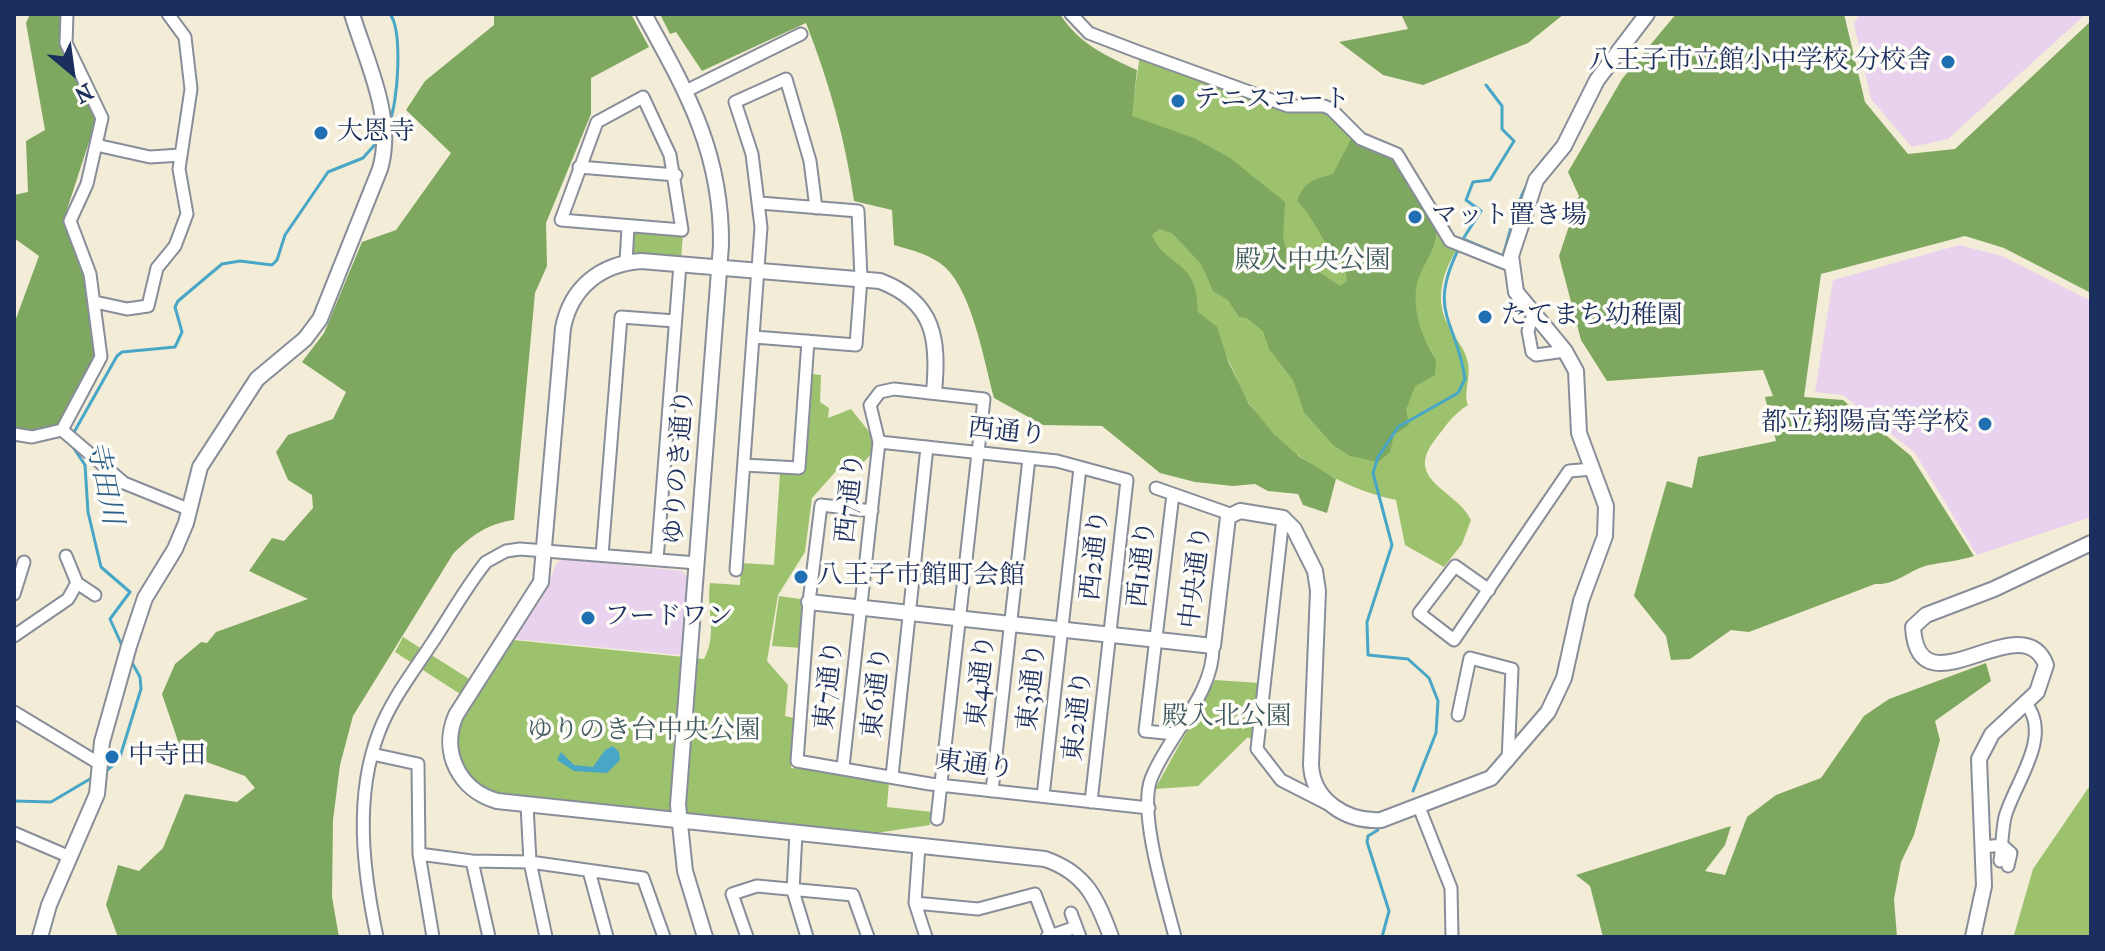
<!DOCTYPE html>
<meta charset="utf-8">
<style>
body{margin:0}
#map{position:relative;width:2105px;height:951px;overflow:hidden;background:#f3ecd7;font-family:"IM FELL French Canon",serif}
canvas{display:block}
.frame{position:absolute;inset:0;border:16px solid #1b2f5e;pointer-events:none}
.north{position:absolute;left:32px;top:32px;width:80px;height:80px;-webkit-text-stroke:6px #fdfcf7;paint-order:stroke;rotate:151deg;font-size:22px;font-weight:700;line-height:32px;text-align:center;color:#1b2f5e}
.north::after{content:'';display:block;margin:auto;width:28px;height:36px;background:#1b2f5e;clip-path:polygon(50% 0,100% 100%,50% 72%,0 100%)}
</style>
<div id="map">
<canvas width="2105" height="951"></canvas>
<div class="frame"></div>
<div class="north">N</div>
</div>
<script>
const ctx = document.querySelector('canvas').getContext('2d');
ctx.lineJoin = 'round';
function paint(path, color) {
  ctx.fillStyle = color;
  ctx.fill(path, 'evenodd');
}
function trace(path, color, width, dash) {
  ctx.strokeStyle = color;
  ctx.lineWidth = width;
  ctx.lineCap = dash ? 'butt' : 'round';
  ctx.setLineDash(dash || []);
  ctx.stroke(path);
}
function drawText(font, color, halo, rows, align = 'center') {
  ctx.font = font + ' "IM FELL French Canon","Noto Serif JP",serif';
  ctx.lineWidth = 7;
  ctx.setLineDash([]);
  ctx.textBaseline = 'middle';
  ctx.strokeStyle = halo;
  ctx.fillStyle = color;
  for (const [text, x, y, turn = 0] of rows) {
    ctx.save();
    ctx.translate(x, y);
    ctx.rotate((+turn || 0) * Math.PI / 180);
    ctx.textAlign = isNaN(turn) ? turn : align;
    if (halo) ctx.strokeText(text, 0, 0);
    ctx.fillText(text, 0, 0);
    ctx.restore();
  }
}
const built = new Path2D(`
 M1859 14H2086L1948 139 1912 147 1871 99 1854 24Z
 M1959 245 2002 256 2091 301V517L1977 555 1915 453 1843 395 1815 392 1833 280Z
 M562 559 682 571 687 577 681 655 514 639 542 598 557 563Z`);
const green = new Path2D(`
 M1140 55 1218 85 1324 110 1340 122 1351 139 1365 145 1457 249C1443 272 1434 298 1448 325 1454 338 1465 347 1468 363 1471 377 1463 393 1468 405 1452 415 1445 427 1434 441 1404 481 1457 490 1471 520L1462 544 1444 567 1405 545 1396 500C1339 488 1284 454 1250 405 1238 387 1233 363 1219 346 1173 294 1121 246 1073 197L1145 122 1131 116Z
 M633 230 683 234 681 260 630 257Z
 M811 374 821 375 820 402 829 408 828 418 851 409 874 438 872 453 860 466 846 460 812 498 805 552 778 595 767 661 788 685 785 716 794 718 791 768 838 771 889 782 887 807 932 812 930 825 869 834 496 796C456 776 447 739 471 701L395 652 403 637 482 687 513 640 704 659C718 634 706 609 710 583L740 585 741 563 774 565 780 473 802 474Z
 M779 596 807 600 802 648 772 646Z
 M1215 680 1259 683 1252 740 1248 737 1198 786 1155 789Z
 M2091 784V937H2018L2014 935 2033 869Z`);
const forest = new Path2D(`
 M30 14H63L61 42 97 117 63 222 85 270 97 348 83 388 61 424 31 431 14 429V324L39 256 14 238V195L28 192 26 141 45 130 26 23Z
 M494 14H631L649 47 591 78V114L546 223 547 266 535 293 514 520C487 524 472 535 453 554L353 716 340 765 333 820 332 897 339 937H118L106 905 118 865 139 871 163 848 185 794 237 802 255 788 245 776 182 753 162 694 175 664 201 642 207 643 216 632 308 599 249 571 272 538 284 541 313 508 312 495 288 480 276 452 288 435 333 419 346 392 302 362 324 333 362 242 396 230 451 153 406 110 425 81 494 25Z
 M660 14H1060C1079 44 1106 56 1137 70L1132 116 1194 138 1230 158 1285 202 1283 239 1287 251 1340 286 1347 281 1345 265C1324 250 1317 220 1297 201 1304 182 1314 179 1333 174L1351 139 1395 160C1405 176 1431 207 1435 224 1440 244 1426 259 1419 277 1409 303 1422 339 1436 360L1435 375 1415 386 1406 410 1409 425 1394 435 1390 452 1378 462 1350 456 1333 445 1304 412 1293 380 1269 349 1263 331 1247 318 1239 317 1228 300 1213 291 1201 264 1172 233 1159 229 1152 235C1159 257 1187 263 1194 285 1197 293 1197 304 1198 312L1217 327 1228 361 1249 404 1274 434 1300 457 1336 479 1327 513 1303 505 1298 494 1268 491 1255 484 1233 486 1195 482 1160 473 1102 426 1043 425 994 398C984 361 973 295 946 268 932 255 912 250 894 245L892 210 854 201C845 138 829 82 806 23L702 71 676 32 670 34Z
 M1401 14H1564L1528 43 1423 85 1383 75 1339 42 1408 29Z
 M1676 14H1844L1865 102 1908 154 1955 149 2091 21V293L2004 248 1965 236 1821 274 1804 397 1843 400 1911 456 1974 556C1959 561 1944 562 1929 565 1908 570 1898 585 1875 584L1749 632 1731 630 1690 659 1671 660 1666 636 1634 596 1667 481 1692 488 1698 457 1776 441 1765 397 1773 396 1763 370 1607 381 1581 340 1559 256 1579 196 1568 172 1622 79Z
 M1986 663 1991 681 1935 721 1940 740 1914 835 1901 862 1894 899 1897 937H1603L1590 886 1576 875 1731 826 1725 845 1705 871 1725 875 1747 817 1776 795 1821 778 1864 716 1889 699Z`);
const water = new Path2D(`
 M613 746 619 752 620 760 607 773 574 771 557 760 561 752 574 765 593 767 605 750Z`);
const stream = new Path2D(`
 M1579 101 1592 75
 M389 123C398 104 403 31 390 14
 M1463 239 1503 256C1514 218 1521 181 1550 152
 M1461 242 1481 211 1466 200 1473 182 1490 180 1514 141 1502 129V106L1486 85
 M73 434 117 356 122 352 175 347 182 332 175 307 178 301 222 264 240 261 272 265 277 260 285 235 328 172 363 158 379 140
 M69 441 85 465 88 512 101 567 130 592 110 619 124 650
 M106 771 119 760 141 689 140 677 130 659
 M1413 791 1436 733 1438 701 1429 678 1408 659 1368 655 1367 622 1392 545 1373 473 1378 457 1398 427 1458 393 1465 379C1457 320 1427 314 1458 250
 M14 801 51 802 95 776
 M1378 830 1368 836 1367 842 1389 911 1382 937`);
const minor = new Path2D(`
 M1071 14 1089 33 1136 51 1288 106H1324L1331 109 1361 139 1397 154 1450 241 1510 265
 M686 91 801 34
 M643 97 670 155 682 230 561 220 597 122Z
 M96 145 150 157 180 155
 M579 167 676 175
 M626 262 628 227
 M95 302 127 309 148 306 157 268 175 246 187 214 179 169 191 89 185 37 168 14
 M1533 314 1528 331 1532 352 1536 355 1565 351
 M754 337 856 345 861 278 858 211 760 203
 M62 430 101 357 90 274 70 221 87 184 102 118 66 43 67 14
 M14 434 32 437 62 430 124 483 188 509
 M879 442 1057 461 1127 480 1091 802
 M744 465 799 468 808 341
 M1156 488 1230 514
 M1173 494 1145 731 1175 734
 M872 511 821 505 809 602 797 761 930 784 1149 808
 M1283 518 1257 749 1281 780 1326 803
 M602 555 621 317 675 321
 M66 556 77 583 95 595
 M657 560 680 264
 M736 570 761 227 752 154 735 102 786 79 810 161 816 208
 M1489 590 1455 566 1419 613 1454 640 1569 471 1593 469
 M14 594 24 562
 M14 636 68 599 77 583
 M14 712 100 764
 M1458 715 1470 658 1512 669 1508 761
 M372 754 418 764 419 854 433 937
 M843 767 879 442 870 405 880 392 894 389 984 399 937 819
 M892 776 927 447
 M992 791 1029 458
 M1043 796 1080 468
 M527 805 530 862 546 937
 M1419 807 1451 888 1452 937
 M14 833 70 857
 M796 833 793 891 807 937
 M919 846 915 903 926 937
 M1983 847 2002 845 2011 853 2008 866
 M419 854 472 861 530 862 643 878 664 937
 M472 861 489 937
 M2000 861C2002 846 2002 831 2005 817 2014 784 2052 738 2027 705
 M589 871 607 937
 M915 903 978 909 1035 894 1051 936
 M1071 913 1080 937
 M377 937C363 871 354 796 379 732 391 700 413 672 432 643 450 616 466 587 486 562L506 551 520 549 697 563
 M747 937 732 894 757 886 853 895 868 937
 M1047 937 1076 927
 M1175 937C1166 901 1138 813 1151 779 1168 735 1214 695 1213 646`);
const tertiary = new Path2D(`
 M644 14C687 92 722 153 721 245L678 805 685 871 705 937
 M934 392C939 340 935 302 880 281L641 261C601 264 571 287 563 328L541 582 456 715C440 752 459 790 497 801L1045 859C1086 873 1097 899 1111 937
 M809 602 1213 646 1228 517 1240 511 1283 518 1294 529 1315 571 1318 591 1311 764C1312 800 1346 822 1381 820L1491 778 1548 712 1564 678 1581 601 1605 536 1606 506 1579 433 1576 371 1565 351 1516 292 1511 256 1536 180 1564 146 1597 80 1647 14
 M40 937 49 905 97 794 102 742 129 646 145 598 175 549 186 523 200 467 257 379 305 339 320 319 380 169C395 118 367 63 352 14
 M1973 937 1984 886 1979 759 1992 734 2037 692 2046 665C2022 602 1918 717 1913 627L1926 615 1994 589 2091 543`);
const markers = [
 [1948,62,8,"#1f6fb2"],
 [1178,101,8,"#1f6fb2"],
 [321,133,8,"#1f6fb2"],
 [1415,217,8,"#1f6fb2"],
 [1485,317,8,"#1f6fb2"],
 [1985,424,8,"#1f6fb2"],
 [801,577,8,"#1f6fb2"],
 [588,618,8,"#1f6fb2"],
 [112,757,8,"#1f6fb2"]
];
const poiNames = [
 ["八王子市立館小中学校 分校舎",1932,62,"right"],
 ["テニスコート",1194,101],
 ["大恩寺",337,133],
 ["マット置き場",1431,217],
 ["たてまち幼稚園",1501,317],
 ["都立翔陽高等学校",1969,424,"right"],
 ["八王子市館町会館",817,577],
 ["フードワン",604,618],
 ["中寺田",128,757]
];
const parkNames = [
 ["殿入中央公園",1313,262],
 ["殿入北公園",1227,718],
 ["ゆりのき台中央公園",644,732]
];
const streetNames = [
 ["西通り",1007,433,6],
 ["ゆりのき通り",680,467,-86],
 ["西7通り",851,498,-84],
 ["西2通り",1096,555,-84],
 ["西1通り",1143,564,-84],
 ["中央通り",1197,577,-83],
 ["東4通り",982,681,-84],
 ["東7通り",830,685,-84],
 ["東3通り",1033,687,-84],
 ["東6通り",878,692,-84],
 ["東2通り",1079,716,-84],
 ["東通り",975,766,7]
];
const waterNames = [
 ["寺田川",103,483,78]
];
paint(built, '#e8d2ee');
paint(green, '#9dc26d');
paint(forest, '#7ea860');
paint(water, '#48a6c7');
trace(stream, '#48a6c7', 3);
trace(minor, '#878e9a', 15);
trace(tertiary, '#878e9a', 18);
trace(minor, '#fff', 11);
trace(tertiary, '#fff', 14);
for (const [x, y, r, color] of markers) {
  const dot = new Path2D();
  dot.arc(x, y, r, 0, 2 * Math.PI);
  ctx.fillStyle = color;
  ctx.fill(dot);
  trace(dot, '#fdfcf7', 3);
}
drawText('26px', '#1b2f5e', '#fdfcf7', poiNames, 'left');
drawText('26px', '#425b62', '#fdfcf7', parkNames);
drawText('26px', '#1b2f5e', '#fdfcf7', streetNames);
drawText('italic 28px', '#2d5f88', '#fdfcf7', waterNames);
</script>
